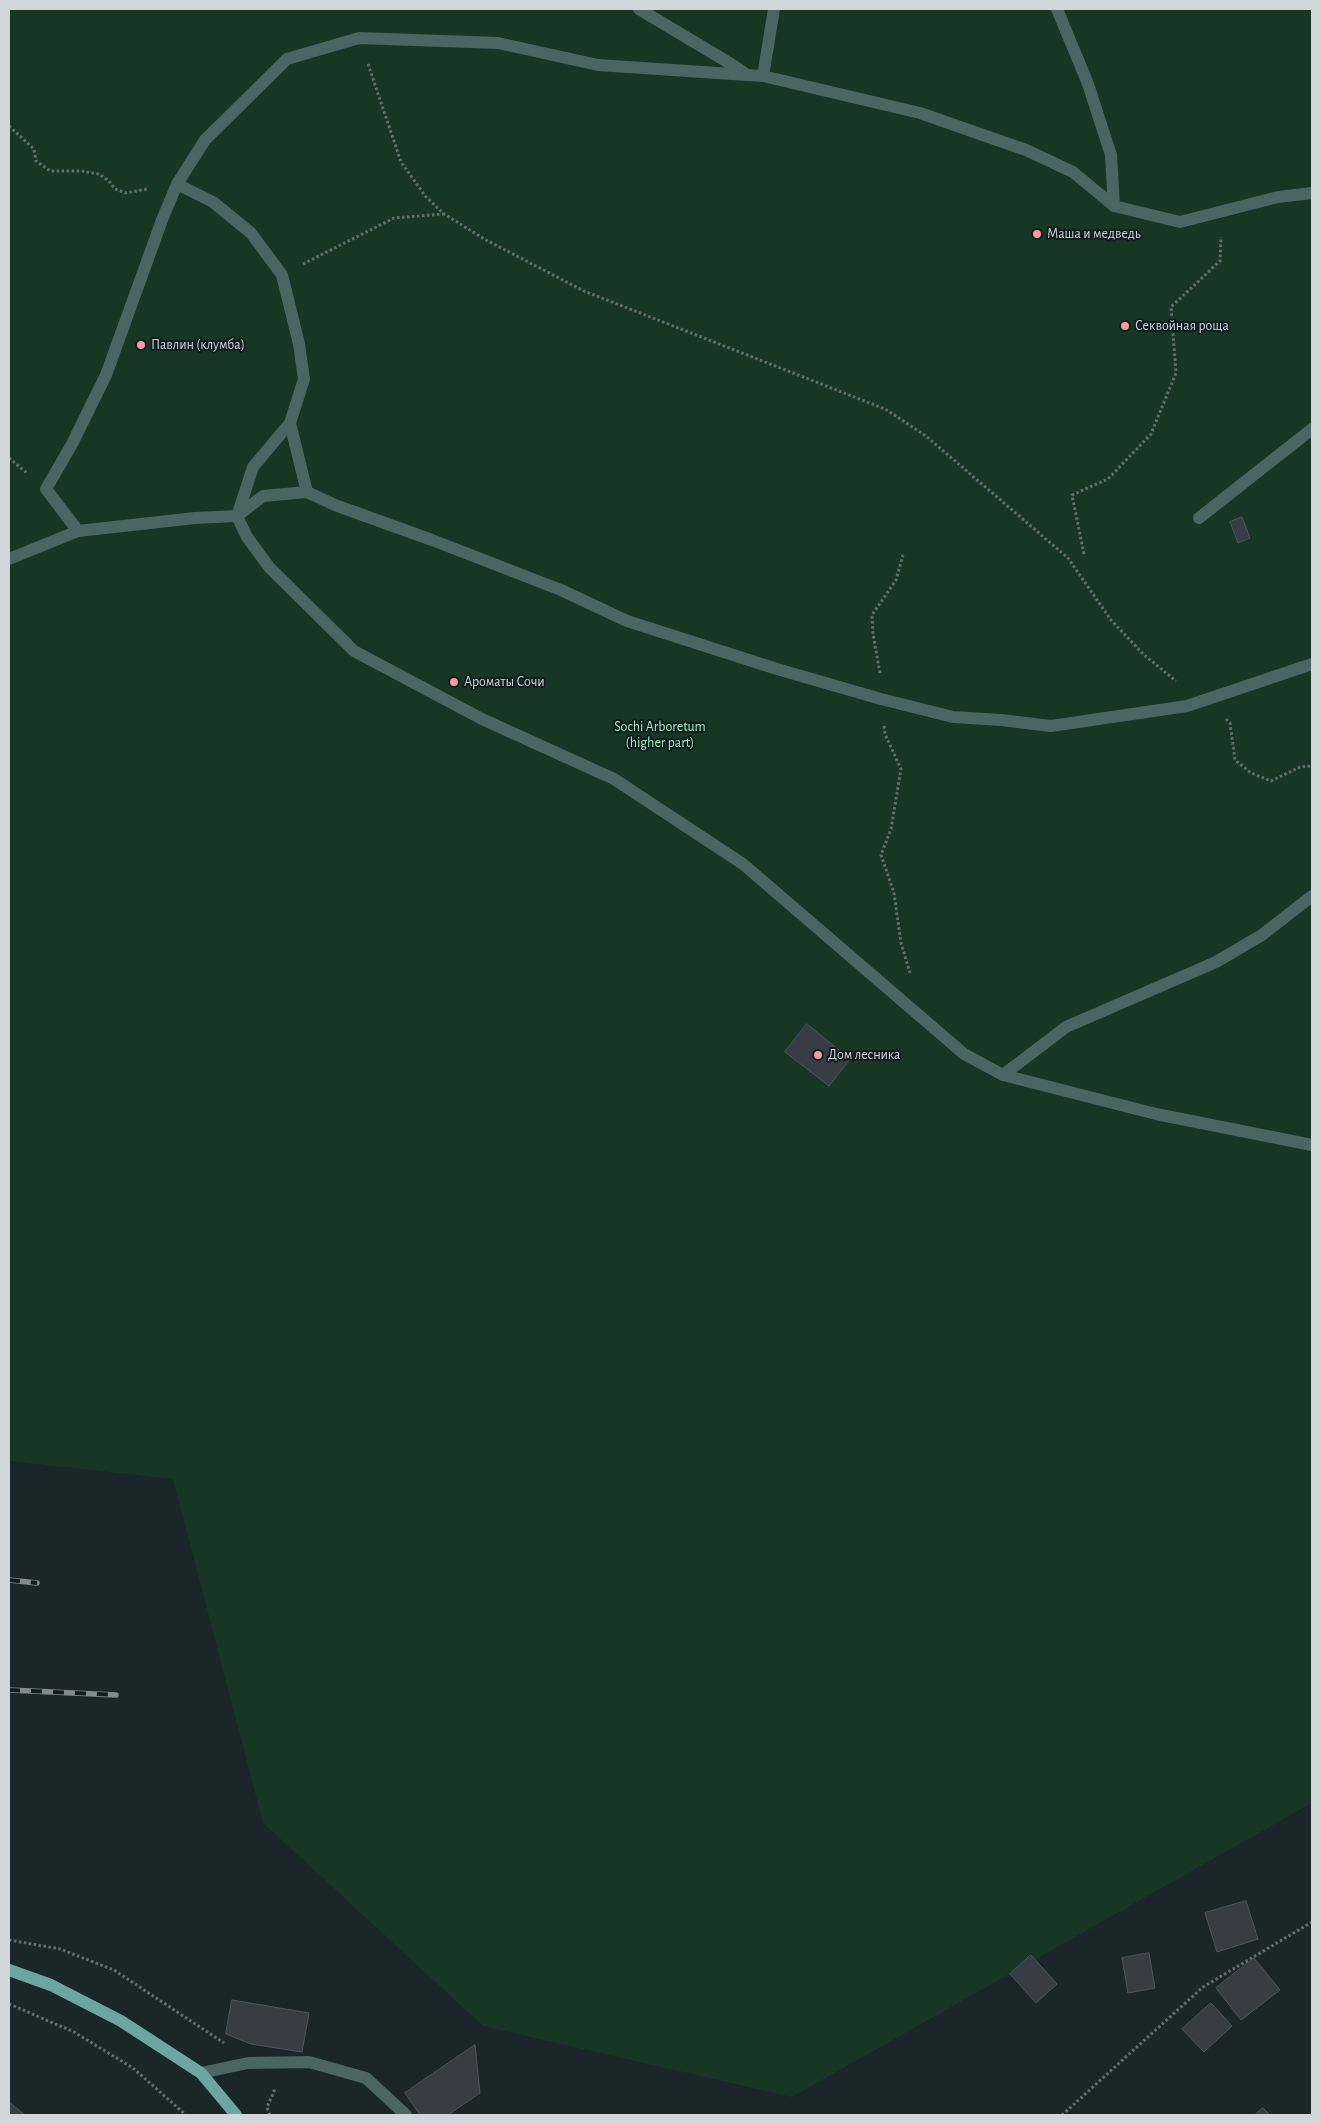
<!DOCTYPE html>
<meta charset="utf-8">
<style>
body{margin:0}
#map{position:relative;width:1321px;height:2124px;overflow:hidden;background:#1b262a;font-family:"Alegreya Sans",sans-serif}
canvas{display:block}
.frame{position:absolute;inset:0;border:10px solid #cfd7d9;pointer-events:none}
</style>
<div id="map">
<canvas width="1321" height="2124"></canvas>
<div class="frame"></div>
</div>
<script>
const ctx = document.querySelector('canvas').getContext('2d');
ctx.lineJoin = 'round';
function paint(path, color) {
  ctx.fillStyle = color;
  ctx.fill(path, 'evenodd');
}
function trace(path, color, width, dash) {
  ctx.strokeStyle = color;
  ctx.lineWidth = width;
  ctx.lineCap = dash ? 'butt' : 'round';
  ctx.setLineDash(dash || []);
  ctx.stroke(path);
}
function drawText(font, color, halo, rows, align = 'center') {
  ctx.font = font + ' "Alegreya Sans",sans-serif';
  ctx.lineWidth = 4;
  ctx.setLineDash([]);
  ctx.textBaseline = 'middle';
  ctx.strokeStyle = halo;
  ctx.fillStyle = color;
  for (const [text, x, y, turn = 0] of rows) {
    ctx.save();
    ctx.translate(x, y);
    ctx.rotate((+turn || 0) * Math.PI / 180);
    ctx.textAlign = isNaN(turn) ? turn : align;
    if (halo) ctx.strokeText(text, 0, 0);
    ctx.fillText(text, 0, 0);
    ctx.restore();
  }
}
const green = new Path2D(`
 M9 9H1312V1803L792 2097 483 2026 263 1823 173 1479 9 1461Z`);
const building = new Path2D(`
 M1242 517 1250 538 1238 543 1230 522Z
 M807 1024 850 1059 829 1086 785 1052Z
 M1246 1901 1258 1939 1217 1952 1205 1913Z
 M1149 1953 1155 1988 1128 1993 1122 1958Z
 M1031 1955 1057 1984 1036 2003 1010 1974Z
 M1254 1958 1280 1990 1241 2020 1216 1988Z
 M232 2000 309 2013 302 2052 251 2044 226 2034Z
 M1211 2003 1232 2026 1204 2052 1182 2029Z
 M475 2045 480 2093 448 2115H420L405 2093Z
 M9 2102 25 2115H9Z
 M1263 2108 1270 2115H1255Z`);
const path = new Path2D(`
 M368 64 401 162 426 197 444 214 486 240 584 291 885 409 926 436 1068 558 1111 620 1143 654 1176 681
 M9 126 34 149 36 161 50 171H81L99 174 109 181 115 189 126 193 147 189
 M303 264 394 218 443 214
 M9 458 27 473
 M1084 554 1072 495 1108 479 1151 434 1176 373 1171 307 1220 261 1221 237
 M880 673 873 634 872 615 896 580 903 555
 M1226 719 1230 723 1235 760 1251 773 1271 781 1300 767 1312 766
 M884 726 885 734 901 769 891 829 881 855 894 893 901 943 910 973
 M9 1940 60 1949 114 1970 224 2043
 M9 2004 74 2032 133 2068 186 2115
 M270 2115 267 2107 275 2089
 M1062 2115 1203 1987 1312 1922`);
const minor = new Path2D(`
 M639 9 731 64 747 75 763 76 920 113 1026 150 1073 172 1114 206 1180 222 1278 197 1312 193
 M1057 9 1088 84 1111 155 1114 206
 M763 76 774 9
 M177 184 213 202 251 233 282 275 299 344 304 379 290 423 253 467 237 516
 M290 423 307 492
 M237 516 263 496 307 492 335 505 432 540 561 590 627 621 777 669 881 699 953 717 1001 720 1051 726 1187 706 1312 664
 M1199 518 1312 429
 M78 531 46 489 72 444 106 375 162 220 177 184 205 140 287 59 359 38 498 43 598 65 747 75
 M9 559 78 531 195 518 237 516 247 537 269 567 354 651 482 719 614 779 743 864 964 1054 1003 1075 1156 1114 1312 1145
 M1003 1075 1066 1027 1216 962 1262 935 1312 896
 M201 2073 248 2063 309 2062 366 2078 406 2115`);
const major = new Path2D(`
 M9 1970 51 1985 121 2021 201 2073 236 2115`);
const rail = new Path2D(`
 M9 1580 37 1583
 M9 1690 116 1695`);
const markers = [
 [1037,234,5,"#f59b9c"],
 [1125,326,5,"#f59b9c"],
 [141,345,5,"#f59b9c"],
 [454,682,5,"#f59b9c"],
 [818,1055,5,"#f59b9c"]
];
const poiNames = [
 ["Маша и медведь",1047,234],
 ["Секвойная роща",1135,326],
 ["Павлин (клумба)",151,345],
 ["Ароматы Сочи",464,682],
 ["Дом лесника",828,1055]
];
const parkNames = [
 ["Sochi Arboretum",660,727],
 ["(higher part)",660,743]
];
paint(green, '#173623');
paint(building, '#363d45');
trace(building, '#4d555d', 1);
trace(path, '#656f72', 3, [2.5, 2.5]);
trace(minor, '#4a6562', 12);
trace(major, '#6ca6a0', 12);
trace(rail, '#828b8e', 5.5);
trace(rail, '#121c20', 4, [11]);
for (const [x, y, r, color] of markers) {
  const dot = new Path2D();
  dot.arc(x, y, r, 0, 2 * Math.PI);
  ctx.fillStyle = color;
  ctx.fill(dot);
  trace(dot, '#121c20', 2);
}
drawText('14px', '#cfd7d9', '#121c20', poiNames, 'left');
drawText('14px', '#a2efbe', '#121c20', parkNames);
</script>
